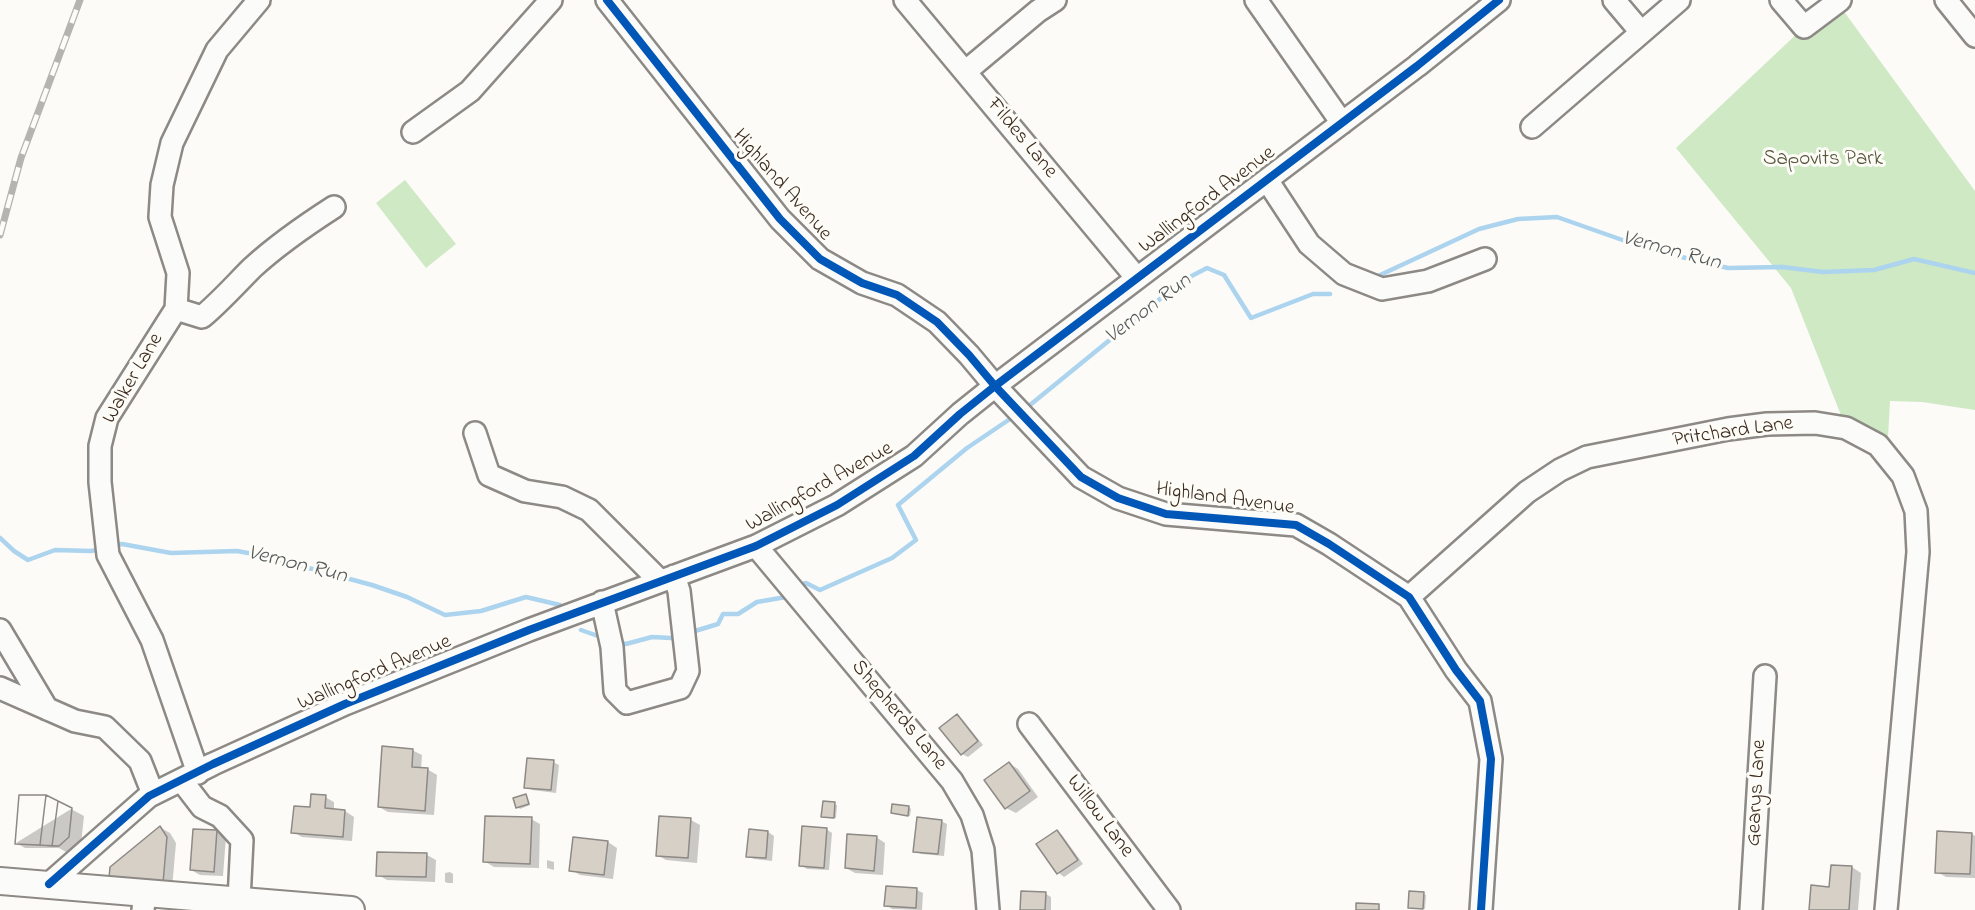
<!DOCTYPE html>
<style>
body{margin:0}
canvas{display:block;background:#fcfbf8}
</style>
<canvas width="1975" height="910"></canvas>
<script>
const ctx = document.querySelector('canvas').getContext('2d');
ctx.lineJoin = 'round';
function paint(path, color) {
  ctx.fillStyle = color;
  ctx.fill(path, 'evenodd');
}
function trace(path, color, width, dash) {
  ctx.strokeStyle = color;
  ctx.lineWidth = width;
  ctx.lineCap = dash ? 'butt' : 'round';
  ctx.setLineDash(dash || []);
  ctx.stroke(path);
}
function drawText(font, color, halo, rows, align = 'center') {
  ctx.font = font + ' "Indie Flower",sans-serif';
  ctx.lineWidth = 6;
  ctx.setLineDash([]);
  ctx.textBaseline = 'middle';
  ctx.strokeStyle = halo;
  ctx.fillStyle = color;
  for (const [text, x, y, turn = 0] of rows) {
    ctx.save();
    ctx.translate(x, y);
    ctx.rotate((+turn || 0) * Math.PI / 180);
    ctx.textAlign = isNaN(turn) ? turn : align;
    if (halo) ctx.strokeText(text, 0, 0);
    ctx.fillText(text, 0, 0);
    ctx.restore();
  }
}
const green = new Path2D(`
 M1837 2 1975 191V410L1922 402 1890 401 1888 437 1846 428 1791 288 1676 148 1804 27Z
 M405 180 456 244 426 268 376 203Z`);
const shadow = new Path2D(`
 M957 716 962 719 983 745 968 757 962 754Z
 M412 750 422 755 421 769H427L437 775 434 815 388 812 379 807Z
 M553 762 559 765 556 793 532 790 526 787Z
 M1009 763 1018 769 1038 797 1016 813 1006 808 986 780Z
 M526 796 530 805 520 809 518 807Z
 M325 797 334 802V811H345L354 817 352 841 302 837 293 832 311 809Z
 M824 803 837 805 836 818 825 817Z
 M909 807 911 809 910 816 892 813Z
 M71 809 84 816 81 844 72 852H66L59 848H25L16 843Z
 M531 819 540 824 539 868 494 867 484 861Z
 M691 820 700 825 697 863 666 860 657 855Z
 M941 821 947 824 944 856 921 854 915 851Z
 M161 828 170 833 176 843 172 888 119 882Z
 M826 829 832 833 829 870 807 869 801 865Z
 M194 830 217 832 226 837 223 876 200 875 191 870Z
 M750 831 768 832 774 836 772 861 754 859 748 856Z
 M1057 832 1062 835 1083 864 1064 877 1059 873 1039 844Z
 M1972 834 1975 836V878L1946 877 1937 872Z
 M876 837 885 843 883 875 855 873 846 868Z
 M608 842 617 848 613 879 580 875 571 870Z
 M378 853 427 855 436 860 435 882 387 880 378 875Z
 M547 860 554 862V870L547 868Z
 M1852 867 1861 873 1858 910H1811Z
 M450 872 453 874V883H448L445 882V873Z
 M917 890 923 893 922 910 892 909 886 905Z
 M1046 894 1051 897V910H1021Z
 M1423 894 1426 895 1425 909 1410 907Z`);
const stream = new Path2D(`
 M1378 276 1479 229 1518 219 1557 217 1648 249 1728 268 1782 267 1823 272 1874 270 1914 259 1975 273
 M1030 405 1182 281 1207 268 1224 275 1251 318 1313 294H1330
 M0 538 14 551 28 560 55 550 91 551 101 549
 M112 546 122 544 171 553 237 551 264 556 372 585 407 597 445 615 481 611 526 597 560 605
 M803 584 806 583 820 590 892 558 916 540 898 505 967 448 1010 419
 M581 630 598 636
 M695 631 718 624 723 614H738L757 602 786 597
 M618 642 626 644 652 637 671 638`);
const building = new Path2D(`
 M957 714 978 741 961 755 939 728Z
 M382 746 413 749 412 767 428 768 425 811 378 807Z
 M527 758 554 760 551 790 524 788Z
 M1009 762 1030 791 1005 809 984 780Z
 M311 794 326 795 325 808 345 810 343 837 291 833 294 806 310 807Z
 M526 794 529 804 516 808 513 798Z
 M19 795H46L72 808 69 837 59 846 15 844Z
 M19 795H46L40 845 15 844Z
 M46 795 58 801 52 846 40 845Z
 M58 801 72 808 69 837 59 846H52Z
 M823 801 835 802 834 818 821 817Z
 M892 804 909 806 908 816 891 813Z
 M485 816 532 817 530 864 483 862Z
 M659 816 691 818 688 858 656 856Z
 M917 817 942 820 938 854 913 852Z
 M160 826 167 837 163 883 109 878 110 867Z
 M802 826 827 828 824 868 799 866Z
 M193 829 217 830 214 872 190 870Z
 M749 829 768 831 766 858 746 857Z
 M1057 830 1078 860 1057 874 1036 844Z
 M1937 831 1972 833 1970 874 1935 873Z
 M847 834 877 836 874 871 845 868Z
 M573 837 608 841 604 875 569 871Z
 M377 852 427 853 426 877 376 876Z
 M1831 865 1852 866 1849 910H1809L1811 885 1829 887Z
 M886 886 917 888 916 908 884 906Z
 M1021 891 1046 892 1045 910H1020Z
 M1409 891 1424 892 1423 909 1408 908Z
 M1356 903 1379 904V910H1356Z`);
const minor = new Path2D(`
 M607 0 780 219 820 259 862 283 897 295 937 322 969 355 995 386 1081 477 1118 498 1166 514 1296 525 1329 544 1409 597 1456 670 1480 701 1491 759 1481 910
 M905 0 1136 277
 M1256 0 1342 123
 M1614 0 1641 32
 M1781 0 1804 27 1840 0
 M1946 0 1975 36
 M965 72 1038 11 1055 0
 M1532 127 1679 0
 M413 132 470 91 551 0
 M1267 180 1309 244 1344 274 1382 289 1428 281 1485 259
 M176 309 202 317C220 302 235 285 252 268 277 245 306 225 334 207
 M475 433 489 475 525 491 562 497 589 510 660 581
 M756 546 952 781 972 815 983 850 988 910
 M1409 597 1527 492 1560 470 1587 457 1728 429 1767 424 1815 423 1846 428 1878 445 1903 476 1916 511 1918 552 1886 910
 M602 602 612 647 615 691 627 703 680 688 688 671 679 591 674 576
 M0 630 47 709
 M0 688 75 721 105 727 140 761 153 794
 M1029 724 1169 910
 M198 773 152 640 108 555 100 482V446L107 418 176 309 178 273 160 217 162 185 172 143 217 50 259 0
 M182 781 202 807 220 816 242 840 239 900
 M49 884 149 796 213 764 345 704 529 630 756 546 837 505 914 456 960 414 995 386 1417 66 1499 0
 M143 910 145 892
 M1751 910 1765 676`);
const major = new Path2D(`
 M0 881 351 910`);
const rail = new Path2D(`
 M0 235 21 158 80 0`);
const cycleway = new Path2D(`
 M607 0 780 219 820 259 862 283 897 295 937 322 969 355 995 386 1081 477 1118 498 1166 514 1296 525 1329 544 1409 597 1456 670 1480 701 1491 759 1481 910
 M49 884 149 796 213 764 345 704 529 630 756 546 837 505 914 456 960 414 995 386 1417 66 1499 0`);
const streetNames = [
 ["Fildes Lane",1021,139,50],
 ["Highland Avenue",781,186,49],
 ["Wallingford Avenue",1208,201,-37],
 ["Walker Lane",134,379,-60],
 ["Pritchard Lane",1733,433,-8],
 ["Wallingford Avenue",820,488,-29],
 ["Highland Avenue",1225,500,8],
 ["Wallingford Avenue",375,674,-23],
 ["Shepherds Lane",898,716,50],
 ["Gearys Lane",1758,793,-87],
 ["Willow Lane",1099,817,53]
];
const parkNames = [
 ["Sapovits Park",1823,161]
];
const waterNames = [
 ["Vernon Run",1671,252,15],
 ["Vernon Run",1149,310,-37],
 ["Vernon Run",297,566,14]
];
paint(green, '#cee9c4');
paint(shadow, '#0003');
trace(stream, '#acd4ee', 4.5);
paint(building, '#d7d0c6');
trace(building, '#8d8985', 1.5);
trace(minor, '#8d8985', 26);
trace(major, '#8d8985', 30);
trace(minor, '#fbfbf9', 21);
trace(major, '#fbfbf9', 26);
trace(rail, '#b6b4b1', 7);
trace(rail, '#fdfcf7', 4.5, [14]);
trace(cycleway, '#0057b8', 8);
drawText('21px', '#3b2a1e', '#fdfcf7', streetNames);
drawText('21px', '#56563d', '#fdfcf7', parkNames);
drawText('italic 22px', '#53585b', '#fdfcf7', waterNames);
</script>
